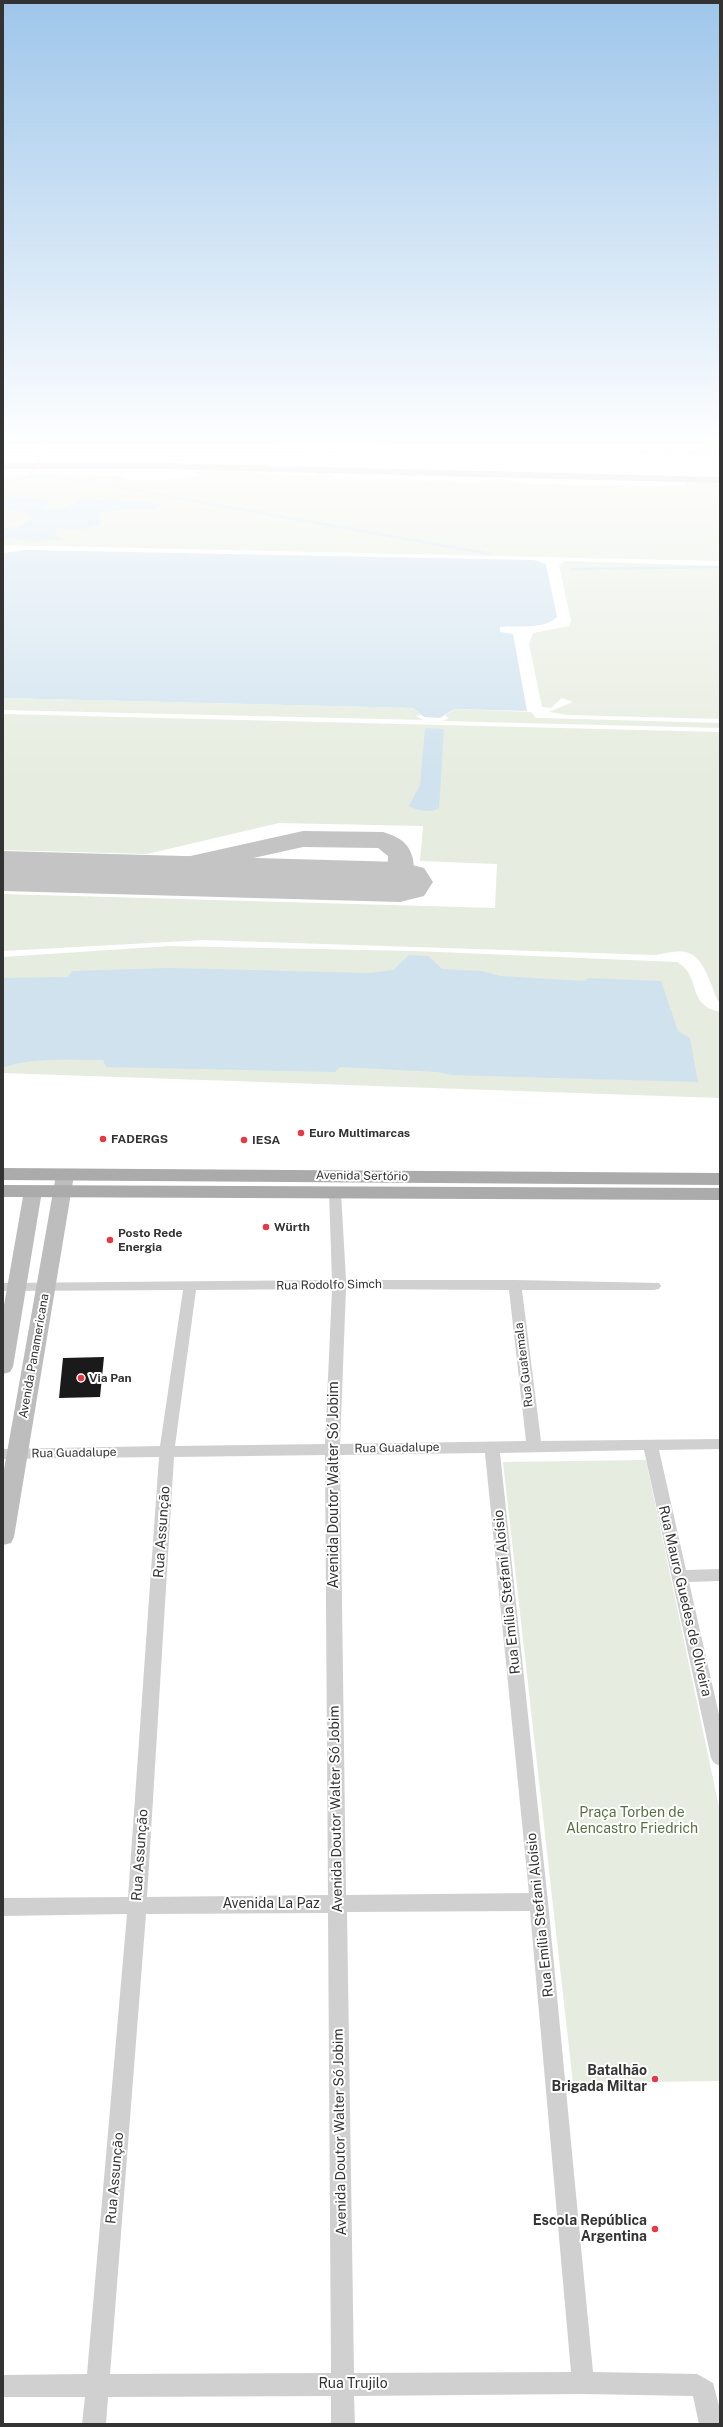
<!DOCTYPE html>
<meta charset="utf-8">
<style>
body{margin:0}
#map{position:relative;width:723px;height:2427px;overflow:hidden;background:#fff;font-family:"Public Sans",sans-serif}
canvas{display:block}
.frame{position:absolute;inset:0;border:4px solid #333;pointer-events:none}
</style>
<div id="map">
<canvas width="723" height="2427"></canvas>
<div class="frame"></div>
</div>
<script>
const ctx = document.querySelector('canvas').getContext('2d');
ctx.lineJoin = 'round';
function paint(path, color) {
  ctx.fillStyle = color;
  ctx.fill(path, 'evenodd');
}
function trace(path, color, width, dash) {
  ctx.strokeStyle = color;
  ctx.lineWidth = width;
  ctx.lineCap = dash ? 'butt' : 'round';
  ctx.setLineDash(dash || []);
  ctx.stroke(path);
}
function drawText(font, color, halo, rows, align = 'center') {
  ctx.font = font + ' "Public Sans",sans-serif';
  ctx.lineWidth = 4;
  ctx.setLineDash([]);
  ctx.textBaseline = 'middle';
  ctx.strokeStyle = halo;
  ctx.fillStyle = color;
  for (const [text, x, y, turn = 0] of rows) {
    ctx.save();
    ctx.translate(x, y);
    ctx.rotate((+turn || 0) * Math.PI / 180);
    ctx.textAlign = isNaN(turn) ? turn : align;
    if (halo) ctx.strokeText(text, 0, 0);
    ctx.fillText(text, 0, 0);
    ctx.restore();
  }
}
const green = new Path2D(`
 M211 469 257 473 270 472V474L316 476 314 473 328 474 336 477 476 482 493 478 533 484 685 486 686 481 720 482V561L3 545V478L8 476 44 473 118 476C132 486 181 477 200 476L195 472Z
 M565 561 720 566V719L568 715 549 712 573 702 562 698 551 708 542 707 529 644 533 633 569 626 571 621 559 565Z
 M3 698 413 708 421 715 416 716 423 720 3 710Z
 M454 709 531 712 536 718H542L720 723V728L443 721 449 718 445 716Z
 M3 714 720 732V1003C716 999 714 991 712 986 699 953 692 946 656 955L204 940 3 951V894L495 908 497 864 420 861 423 826 279 823 147 854 3 850Z
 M170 946 414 951 677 962C703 977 685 1004 720 1012V1098L3 1073V957Z
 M646 1460 720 1812V2081L573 2083 503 1462Z`);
const water = new Path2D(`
 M3 496 46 499 50 502 44 509C59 511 69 507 81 498L161 504 153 510H124L99 513 101 524 80 530 57 528 55 535 62 540 33 541 3 538V528C15 528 23 528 31 518L23 512 3 509Z
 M27 550 534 560 546 564 557 617C544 630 517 625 500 627V632L513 634 527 711 454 709 440 718 424 717 413 708 3 698V553Z
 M425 728 444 729 439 808C431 813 417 811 409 806L420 785Z
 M409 955 428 956 442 969 482 971 500 976 585 981 588 978 661 981 678 1031 690 1038 698 1082 451 1075 438 1072 340 1067 335 1072 106 1067 103 1060C76 1060 26 1057 3 1068V978L68 977 72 971 170 968 369 973 393 970Z`);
const stream = new Path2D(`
 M203 444 494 452 720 454
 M29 476 72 479 490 554
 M3 485 29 476 46 444
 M572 569 720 567`);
const taxiway = new Path2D(`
 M303 831 383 832C404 838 414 848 414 870 413 877 414 881 409 888L400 890 391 888 387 882 388 856 378 848 303 847 159 879 135 881 32 880 23 878 19 872 23 866 32 864 135 865 159 863Z`);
const runway = new Path2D(`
 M3 851 400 862 424 868 433 882 424 896 400 902 3 891Z`);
const building = new Path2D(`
 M104 1357 100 1397 59 1398 63 1358Z`);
const street = new Path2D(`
 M335 1189 341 1193 346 1280H515L659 1283 661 1286 659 1289 654 1290H522L541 1441 720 1439V1449L659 1450 686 1570 720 1569V1581L689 1582 720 1719V1766L714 1763 711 1758 644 1450 500 1453 548 1902 593 2372 697 2374 713 2383 720 2410V2424H699L693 2396 583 2394 354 2396 355 2424H331V2396L108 2397 106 2424H82L85 2397H3V2375L87 2374 127 1914 3 1916V1898L128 1897 159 1457 3 1459V1449L160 1446 183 1290 3 1291V1283L332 1280 329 1193ZM332 1289 325 1444 175 1446 196 1290ZM346 1289 509 1290 526 1441 340 1444ZM485 1453 529 1893 346 1895 340 1455ZM325 1455 328 1895 147 1897 174 1457ZM530 1911 571 2372 354 2373 347 1912ZM328 1913 331 2373 110 2374 146 1914Z`);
const secondary = new Path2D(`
 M3 463H164L720 477V483L164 469H3Z
 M65 1170 71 1171 74 1175 14 1537 11 1543 3 1545V1475L56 1175 59 1171Z
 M33 1186 39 1187 42 1191 13 1367 10 1372 3 1374V1311L24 1191 27 1187Z`);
const primary = new Path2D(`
 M3 1168 720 1173V1185L3 1180Z
 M3 1185 720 1188V1200L3 1197Z`);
const markers = [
 [301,1133,4,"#e63946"],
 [103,1139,4,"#e63946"],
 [244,1140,4,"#e63946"],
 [266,1227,4,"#e63946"],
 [110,1240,4,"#e63946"],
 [81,1378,4,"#e63946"],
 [655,2079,4,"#e63946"],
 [655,2229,4,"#e63946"]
];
const poiNames = [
 ["Euro Multimarcas",309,1133],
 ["FADERGS",111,1139],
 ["IESA",252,1140],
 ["Würth",274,1227],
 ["Posto Rede",118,1233],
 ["Energia",118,1247],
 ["Via Pan",89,1378]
];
const streetNames = [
 ["Avenida Sertório",362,1176,1],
 ["Rua Rodolfo Simch",329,1285,-1],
 ["Avenida Panamericana",34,1356,-80],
 ["Rua Guatemala",524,1365,-97],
 ["Rua Guadalupe",397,1448,-1],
 ["Rua Guadalupe",74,1453,-1]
];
const nearStreetnames = [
 ["Avenida Doutor Walter Só Jobim",334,1485,-90],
 ["Rua Assunção",162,1532,-86],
 ["Rua Emília Stefani Aloísio",507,1592,-96],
 ["Rua Mauro Guedes de Oliveira",685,1601,77],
 ["Avenida Doutor Walter Só Jobim",336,1809,-91],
 ["Rua Assunção",140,1855,-86],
 ["Avenida La Paz",271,1904],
 ["Rua Emília Stefani Aloísio",540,1915,-96],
 ["Avenida Doutor Walter Só Jobim",340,2132,-91],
 ["Rua Assunção",115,2178,-85],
 ["Rua Trujilo",353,2384]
];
const nearParknames = [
 ["Praça Torben de",632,1813],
 ["Alencastro Friedrich",632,1829]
];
const nearPoinames = [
 ["Batalhão",647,2071],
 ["Brigada Miltar",647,2087],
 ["Escola República",647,2221],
 ["Argentina",647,2237]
];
paint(green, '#e6ecdf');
paint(water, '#cfe2ee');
trace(stream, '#cfe2ee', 2.5);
paint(taxiway, '#c4c4c4');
paint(runway, '#c4c4c4');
paint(building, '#1a1a1a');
paint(street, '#d0d0d0');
paint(secondary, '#bdbdbd');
paint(primary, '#ababab');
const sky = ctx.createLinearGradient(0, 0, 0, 784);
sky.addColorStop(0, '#9ec6ea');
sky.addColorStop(0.57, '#fff');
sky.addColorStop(1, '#ffffff00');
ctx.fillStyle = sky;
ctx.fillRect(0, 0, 723, 784);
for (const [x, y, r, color] of markers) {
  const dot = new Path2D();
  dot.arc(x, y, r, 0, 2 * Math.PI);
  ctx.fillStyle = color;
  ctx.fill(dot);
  trace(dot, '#fff', 1.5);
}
drawText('bold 12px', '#333', '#fff', poiNames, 'left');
drawText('12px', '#333', '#fff', streetNames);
drawText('14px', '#333', '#fff', nearStreetnames);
drawText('14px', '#56703f', '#fff', nearParknames);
drawText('bold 14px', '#333', '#fff', nearPoinames, 'right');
</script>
